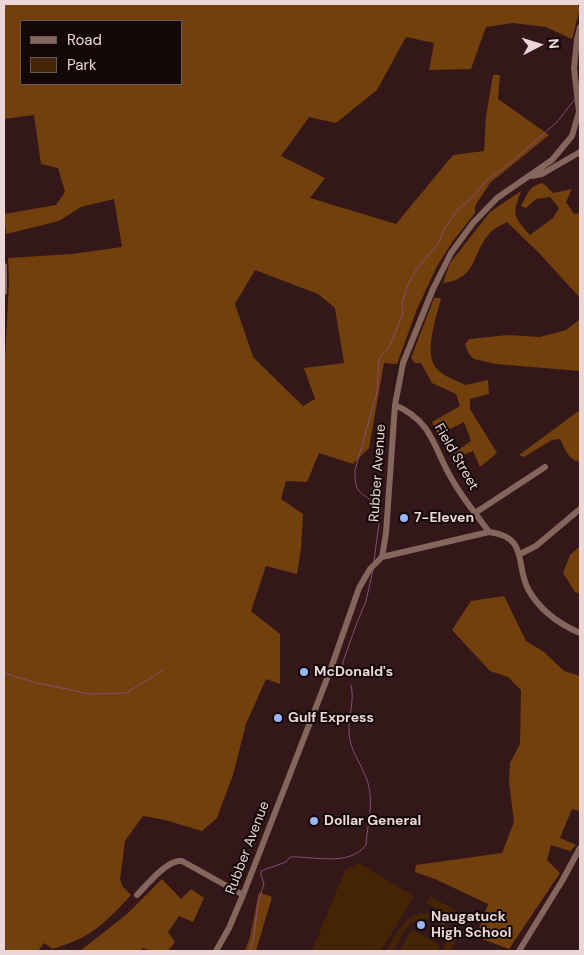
<!DOCTYPE html>
<style>
body{margin:0}
#map{position:relative;width:584px;height:955px;overflow:hidden;background:#331719;font-family:"DM Sans",sans-serif}
canvas{display:block}
.frame{position:absolute;inset:0;border:5px solid #ebd7d7;pointer-events:none}
.legend{position:absolute;left:20px;top:20px;width:162px;height:65px;box-sizing:border-box;background:#130707;border:1px solid #695a5a;margin:0;padding:6px 9px;list-style:none;font-size:15px;color:#ebd7d7}
.legend li{display:flex;align-items:center;gap:10px;height:25px}
.legend b{width:25px;border:1px solid #695a5a}
.north{position:absolute;left:514px;top:20px;width:50px;height:50px;-webkit-text-stroke:4px #130707;paint-order:stroke;rotate:85deg;font-size:14px;font-weight:700;line-height:20px;text-align:center;color:#ebd7d7}
.north::after{content:'';display:block;margin:auto;width:18px;height:22px;background:#ebd7d7;clip-path:polygon(50% 0,100% 100%,50% 72%,0 100%)}
</style>
<div id="map">
<canvas width="584" height="955"></canvas>
<div class="frame"></div>
<ul class="legend">
<li><b style="height:6px;background:#84665d"></b>Road</li>
<li><b style="height:14px;background:#442405"></b>Park</li>
</ul>
<div class="north">N</div>
</div>
<script>
const ctx = document.querySelector('canvas').getContext('2d');
ctx.lineJoin = 'round';
function paint(path, color) {
  ctx.fillStyle = color;
  ctx.fill(path, 'evenodd');
}
function trace(path, color, width, dash) {
  ctx.strokeStyle = color;
  ctx.lineWidth = width;
  ctx.lineCap = dash ? 'butt' : 'round';
  ctx.setLineDash(dash || []);
  ctx.stroke(path);
}
function drawText(font, color, halo, rows, align = 'center') {
  ctx.font = font + ' "DM Sans",sans-serif';
  ctx.lineWidth = 4;
  ctx.setLineDash([]);
  ctx.textBaseline = 'middle';
  ctx.strokeStyle = halo;
  ctx.fillStyle = color;
  for (const [text, x, y, turn = 0] of rows) {
    ctx.save();
    ctx.translate(x, y);
    ctx.rotate((+turn || 0) * Math.PI / 180);
    ctx.textAlign = isNaN(turn) ? turn : align;
    if (halo) ctx.strokeText(text, 0, 0);
    ctx.fillText(text, 0, 0);
    ctx.restore();
  }
}
const green = new Path2D(`
 M359 863 414 896 381 951H312L345 870Z
 M430 896 464 915 460 922 426 903Z
 M426 913C440 915 448 922 452 935L453 933 458 937 450 951H443C452 933 434 909 414 922 404 927 399 942 393 951H386C396 935 404 913 426 913Z
 M412 929 441 946 437 951H399Z`);
const forest = new Path2D(`
 M4 4H577L580 8 572 39 546 27 513 23 486 27 471 69 429 70 434 43 406 37 377 90 336 123 309 117 281 156 325 178 310 198 396 224 453 155 484 151 486 116 493 75H500L498 99 549 135 490 183 475 206V213L453 241 437 266 417 309 397 364 384 363 369 448 353 464 319 453 307 482 286 481 281 499 303 514 301 548 297 574 266 566 251 611 280 634V684L266 679 246 724 233 775 217 818 202 831 165 820 143 816 125 841 120 879 122 886 131 895C116 911 102 927 83 937 74 942 63 945 53 949L44 943 38 951H4V377L9 283 8 258 72 254 122 247 114 199 81 207 59 221 6 234 4 214 56 205 65 192 58 168 41 164 34 115 4 119ZM21 21H181V84H21ZM255 270 318 294 335 308 344 363 304 368 315 399 303 406 253 357 235 304Z
 M543 183 553 193 572 189 566 202 574 214 580 213V298L539 253 507 222C502 225 494 228 490 233 471 253 478 279 443 283L450 263 490 212 521 191C512 215 513 216 530 235L553 218 559 208 550 197 536 199 526 208 521 206C528 194 528 186 543 183Z
 M434 298H441C437 316 422 356 438 370 445 377 457 381 466 385L488 380 489 394 470 399V409L497 453 480 467 473 451 455 458 453 454 471 441 464 422 438 435 432 422 460 406 456 394 432 383 421 363H415L411 358Z
 M580 319V371L496 364 474 359 469 354 465 344 469 339 508 335 540 337 566 330Z
 M580 410V462C568 460 565 449 560 439L552 440 524 457 519 455Z
 M580 546V594L575 592 563 573 570 555Z
 M504 596 526 641 544 652 564 671 580 676V811L572 809 560 838 576 845 570 851 551 845 547 860 560 873 509 949 482 939 478 932 488 904 435 879 415 872 416 865 502 853 514 822 509 782 510 763 520 744 521 690 508 677 490 671 452 630 471 601Z
 M162 879 181 899 191 889 204 898 193 922 179 916 168 932 175 942 168 951H151L143 948 140 951H80L127 914Z
 M259 892 272 897 256 951H245L250 937Z`);
const stream = new Path2D(`
 M374 561 381 509C365 491 354 499 355 470L377 392 379 359 390 345 395 333 403 314 402 304 407 287 416 270 438 244 444 229 458 209 472 198 487 180 510 163 557 122 575 99
 M343 668V662L356 625 366 601 373 570
 M4 673 33 682 90 694 126 693 162 671
 M250 951 254 937 258 902 264 884 261 875V871L286 862 290 857C314 856 349 867 366 845 367 826 374 802 368 783 363 766 349 750 349 732 348 715 355 702 351 685`);
const minor = new Path2D(`
 M532 176 542 174 580 152
 M4 266V292
 M395 405C435 423 433 449 453 481 463 499 477 515 489 532
 M475 513 545 467
 M520 554 536 546 580 509
 M382 557 386 533 395 405 403 363 433 289 451 253 473 223 497 198 552 160 572 136 579 112 574 68 577 40 580 27
 M137 895C147 885 167 859 182 861L243 895
 M216 951 229 928 243 895 330 671 359 588 370 569 382 557 489 532C529 537 515 564 528 589 540 611 559 624 580 633
 M519 951 562 881 580 848`);
const markers = [
 [404,518,5,"#9ab5fd"],
 [304,672,5,"#9ab5fd"],
 [278,718,5,"#9ab5fd"],
 [314,821,5,"#9ab5fd"],
 [421,925,5,"#9ab5fd"]
];
const streetNames = [
 ["Field Street",456,457,60],
 ["Rubber Avenue",378,473,-86],
 ["Rubber Avenue",248,848,-69]
];
const poiNames = [
 ["7-Eleven",414,518],
 ["McDonald's",314,672],
 ["Gulf Express",288,718],
 ["Dollar General",324,821],
 ["Naugatuck",431,917],
 ["High School",431,933]
];
paint(green, '#442405');
paint(forest, '#72400d');
trace(stream, '#824e79', 1);
trace(minor, '#84665d', 6);
for (const [x, y, r, color] of markers) {
  const dot = new Path2D();
  dot.arc(x, y, r, 0, 2 * Math.PI);
  ctx.fillStyle = color;
  ctx.fill(dot);
  trace(dot, '#130707', 2);
}
drawText('14px', '#ebd7d7', '#130707', streetNames);
drawText('bold 14px', '#ebd7d7', '#130707', poiNames, 'left');
</script>
